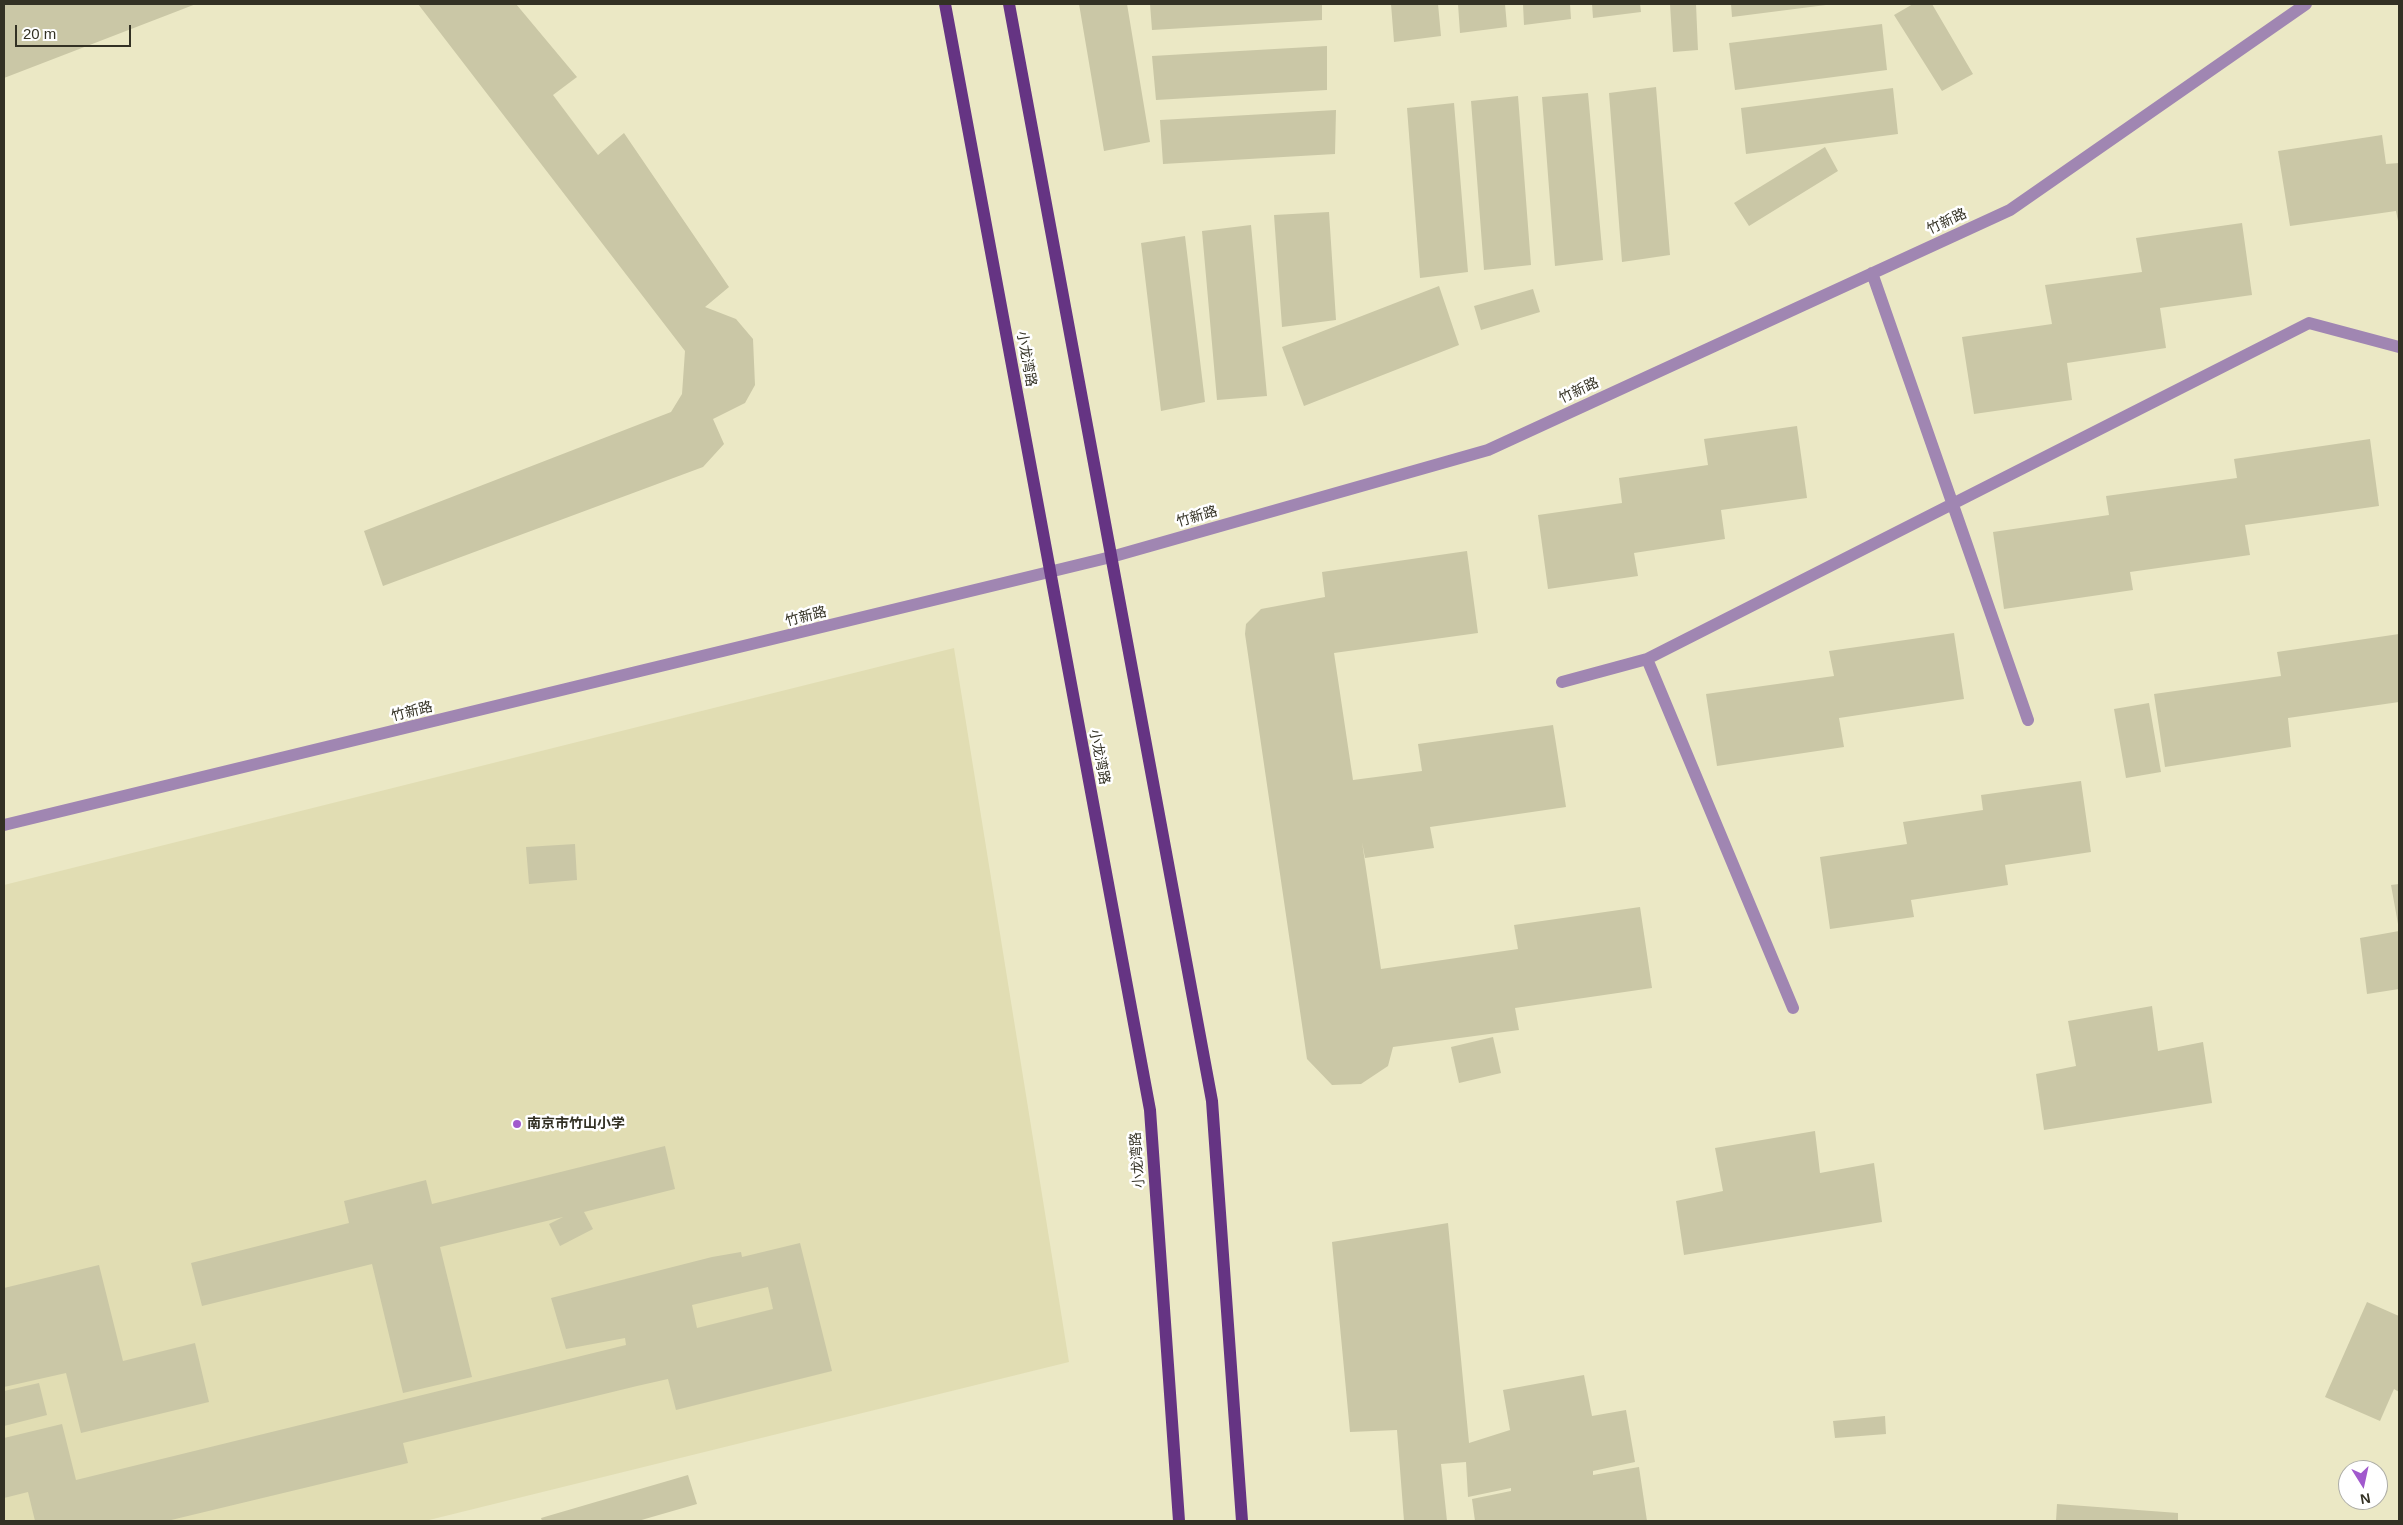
<!DOCTYPE html>
<meta charset="utf-8">
<style>
body{margin:0}
#map{position:relative;width:2403px;height:1525px;overflow:hidden;background:#ebe8c5;font-family:Arial,sans-serif}
canvas{display:block}
.frame{position:absolute;inset:0;border:5px solid #333124;pointer-events:none}
.north{position:absolute;left:2338px;top:1460px;width:50px;height:50px;box-sizing:border-box;background:#fff;border:1px solid #adada7;border-radius:50%;rotate:170deg;font-size:14px;font-weight:700;line-height:20px;text-align:center;color:#333124}
.north::after{content:'';display:block;margin:auto;width:18px;height:22px;background:#a159cd;clip-path:polygon(50% 0,100% 100%,50% 72%,0 100%)}
.scale{position:absolute;left:15px;top:25px;width:116px;height:22px;box-sizing:border-box;border:2px solid #333124;border-top:0;padding-left:6px;font-size:15px;line-height:18px;white-space:nowrap;color:#333124;-webkit-text-stroke:4px #fff;paint-order:stroke}
</style>
<div id="map">
<canvas width="2403" height="1525"></canvas>
<div class="frame"></div>
<div class="north">N</div>
<div class="scale">20 m</div>
</div>
<script>
const ctx = document.querySelector('canvas').getContext('2d');
ctx.lineJoin = 'round';
function paint(path, color) {
  ctx.fillStyle = color;
  ctx.fill(path, 'evenodd');
}
function trace(path, color, width, dash) {
  ctx.strokeStyle = color;
  ctx.lineWidth = width;
  ctx.lineCap = dash ? 'butt' : 'round';
  ctx.setLineDash(dash || []);
  ctx.stroke(path);
}
function drawText(font, color, halo, rows, align = 'center') {
  ctx.font = font + ' Arial,"Noto Sans SC",sans-serif';
  ctx.lineWidth = 5;
  ctx.setLineDash([]);
  ctx.textBaseline = 'middle';
  ctx.strokeStyle = halo;
  ctx.fillStyle = color;
  for (const [text, x, y, turn = 0] of rows) {
    ctx.save();
    ctx.translate(x, y);
    ctx.rotate((+turn || 0) * Math.PI / 180);
    ctx.textAlign = isNaN(turn) ? turn : align;
    if (halo) ctx.strokeText(text, 0, 0);
    ctx.fillText(text, 0, 0);
    ctx.restore();
  }
}
const built = new Path2D(`
 M954 648 1069 1362 425 1521H4V885Z`);
const building = new Path2D(`
 M4 4H196L4 78Z
 M418 4H516L577 77 553 95 598 155 624 133 729 287 705 307 736 319 753 339 755 385 745 403 713 419 724 444 703 467 383 586 364 531 671 412 682 394 685 351Z
 M1079 4H1127L1150 142 1104 151Z
 M1150 4H1322V20L1152 30Z
 M1391 4H1438L1441 36 1394 42Z
 M1458 4H1505L1507 27 1460 33Z
 M1523 4H1570L1571 19 1524 25Z
 M1592 4H1640L1641 12 1593 18Z
 M1670 4H1696L1698 50 1673 52Z
 M1731 4H1826V5L1732 17Z
 M1913 4H1932L1973 74 1942 91 1894 15Z
 M1882 24 1887 70 1735 90 1729 43Z
 M1327 46V90L1156 100 1152 56Z
 M1656 87 1670 255 1622 262 1609 93Z
 M1893 88 1898 134 1746 154 1741 108Z
 M1588 93 1603 260 1555 266 1542 97Z
 M1518 96 1531 265 1484 270 1471 101Z
 M1454 103 1468 272 1420 278 1407 108Z
 M1336 110 1335 154 1163 164 1160 120Z
 M2382 135 2386 164 2399 163V226L2396 211 2290 226 2278 151Z
 M1825 147 1838 171 1749 226 1734 203Z
 M1329 212 1336 320 1282 327 1274 215Z
 M2242 223 2252 295 2160 308 2166 348 2067 363 2072 400 1974 414 1962 337 2052 324 2045 285 2142 272 2136 238Z
 M1251 225 1267 396 1217 400 1202 231Z
 M1185 236 1205 402 1161 411 1141 243Z
 M1439 286 1459 345 1304 406 1282 347Z
 M1533 289 1540 312 1481 330 1474 306Z
 M1797 426 1807 498 1721 510 1725 539 1634 553 1638 576 1548 589 1538 515 1622 503 1619 478 1708 465 1704 439Z
 M2370 439 2379 506 2245 525 2250 555 2130 572 2133 590 2004 609 1993 532 2109 515 2106 496 2237 478 2234 459Z
 M1467 551 1478 633 1334 653 1353 780 1422 771 1418 744 1553 725 1566 807 1430 827 1434 848 1365 858 1362 842 1381 969 1518 949 1514 925 1640 907 1652 988 1515 1008 1519 1030 1393 1047 1388 1066 1361 1084 1332 1085 1307 1059 1245 634 1246 624 1261 609 1325 597 1322 572Z
 M1954 633 1964 699 1839 718 1844 747 1717 766 1706 694 1834 676 1829 651Z
 M2399 634V702L2288 718 2291 747 2165 767 2154 694 2281 676 2277 652Z
 M2149 703 2161 772 2126 778 2114 709Z
 M2081 781 2091 852 2005 865 2008 885 1911 900 1914 917 1830 929 1820 857 1907 844 1903 822 1983 810 1981 795Z
 M575 844 577 880 529 884 526 847Z
 M2399 884V924H2398L2391 885Z
 M2399 931V989L2367 994 2360 938Z
 M2152 1006 2158 1051 2203 1042 2212 1103 2044 1130 2036 1074 2076 1066 2068 1021Z
 M1493 1037 1501 1073 1459 1083 1451 1047Z
 M1815 1131 1820 1173 1874 1163 1882 1222 1684 1255 1676 1201 1723 1191 1715 1148Z
 M665 1146 675 1189 584 1212 593 1229 560 1246 549 1224 563 1217 440 1247 472 1377 403 1393 372 1264 202 1306 191 1263 349 1223 344 1201 426 1180 432 1204Z
 M1448 1223 1469 1443 1510 1430 1503 1390 1584 1375 1592 1416 1626 1410 1635 1462 1593 1471V1475L1639 1467 1647 1521H1475L1472 1499 1511 1491V1488L1468 1497 1466 1462 1441 1464 1447 1521H1404L1397 1430 1350 1432 1332 1242Z
 M800 1243 832 1371 676 1410 668 1379 637 1386 403 1443 408 1463 167 1521H35L28 1492 4 1498V1438L62 1424 76 1480 626 1345 625 1338 566 1349 551 1298 712 1257 741 1252 742 1257ZM768 1287 773 1309 697 1328 692 1305Z
 M99 1265 123 1361 195 1343 209 1402 81 1433 66 1373 4 1387V1288Z
 M2367 1302 2399 1316V1392L2394 1389 2380 1421 2325 1397Z
 M39 1383 47 1415 4 1426V1391Z
 M1885 1416 1886 1434 1835 1438 1833 1421Z
 M688 1475 697 1504 638 1521H542L541 1518Z
 M2057 1504 2178 1513V1521H2056Z`);
const minor = new Path2D(`
 M1872 273 2028 720
 M1647 659 1793 1008
 M1562 682 1647 659 2309 323 2399 347
 M4 825 1111 557 1488 450 2010 210 2306 4`);
const major = new Path2D(`
 M945 4 1150 1110 1179 1521
 M1009 4 1212 1101 1242 1521`);
const markers = [
 [517,1124,5,"#a159cd"]
];
const streetNames = [
 ["竹新路",1947,222,-25],
 ["小龙湾路",1026,359,80],
 ["竹新路",1579,391,-25],
 ["竹新路",1197,517,-16],
 ["竹新路",806,617,-14],
 ["竹新路",412,712,-14],
 ["小龙湾路",1099,757,79],
 ["小龙湾路",1138,1160,-94]
];
const poiNames = [
 ["南京市竹山小学",527,1124]
];
paint(built, '#e1ddb3');
paint(building, '#cac7a6');
trace(minor, '#a086b2', 12);
trace(major, '#653483', 12);
for (const [x, y, r, color] of markers) {
  const dot = new Path2D();
  dot.arc(x, y, r, 0, 2 * Math.PI);
  ctx.fillStyle = color;
  ctx.fill(dot);
  trace(dot, '#fff', 2);
}
drawText('14px', '#333124', '#fff', streetNames);
drawText('bold 14px', '#333124', '#fff', poiNames, 'left');
</script>
